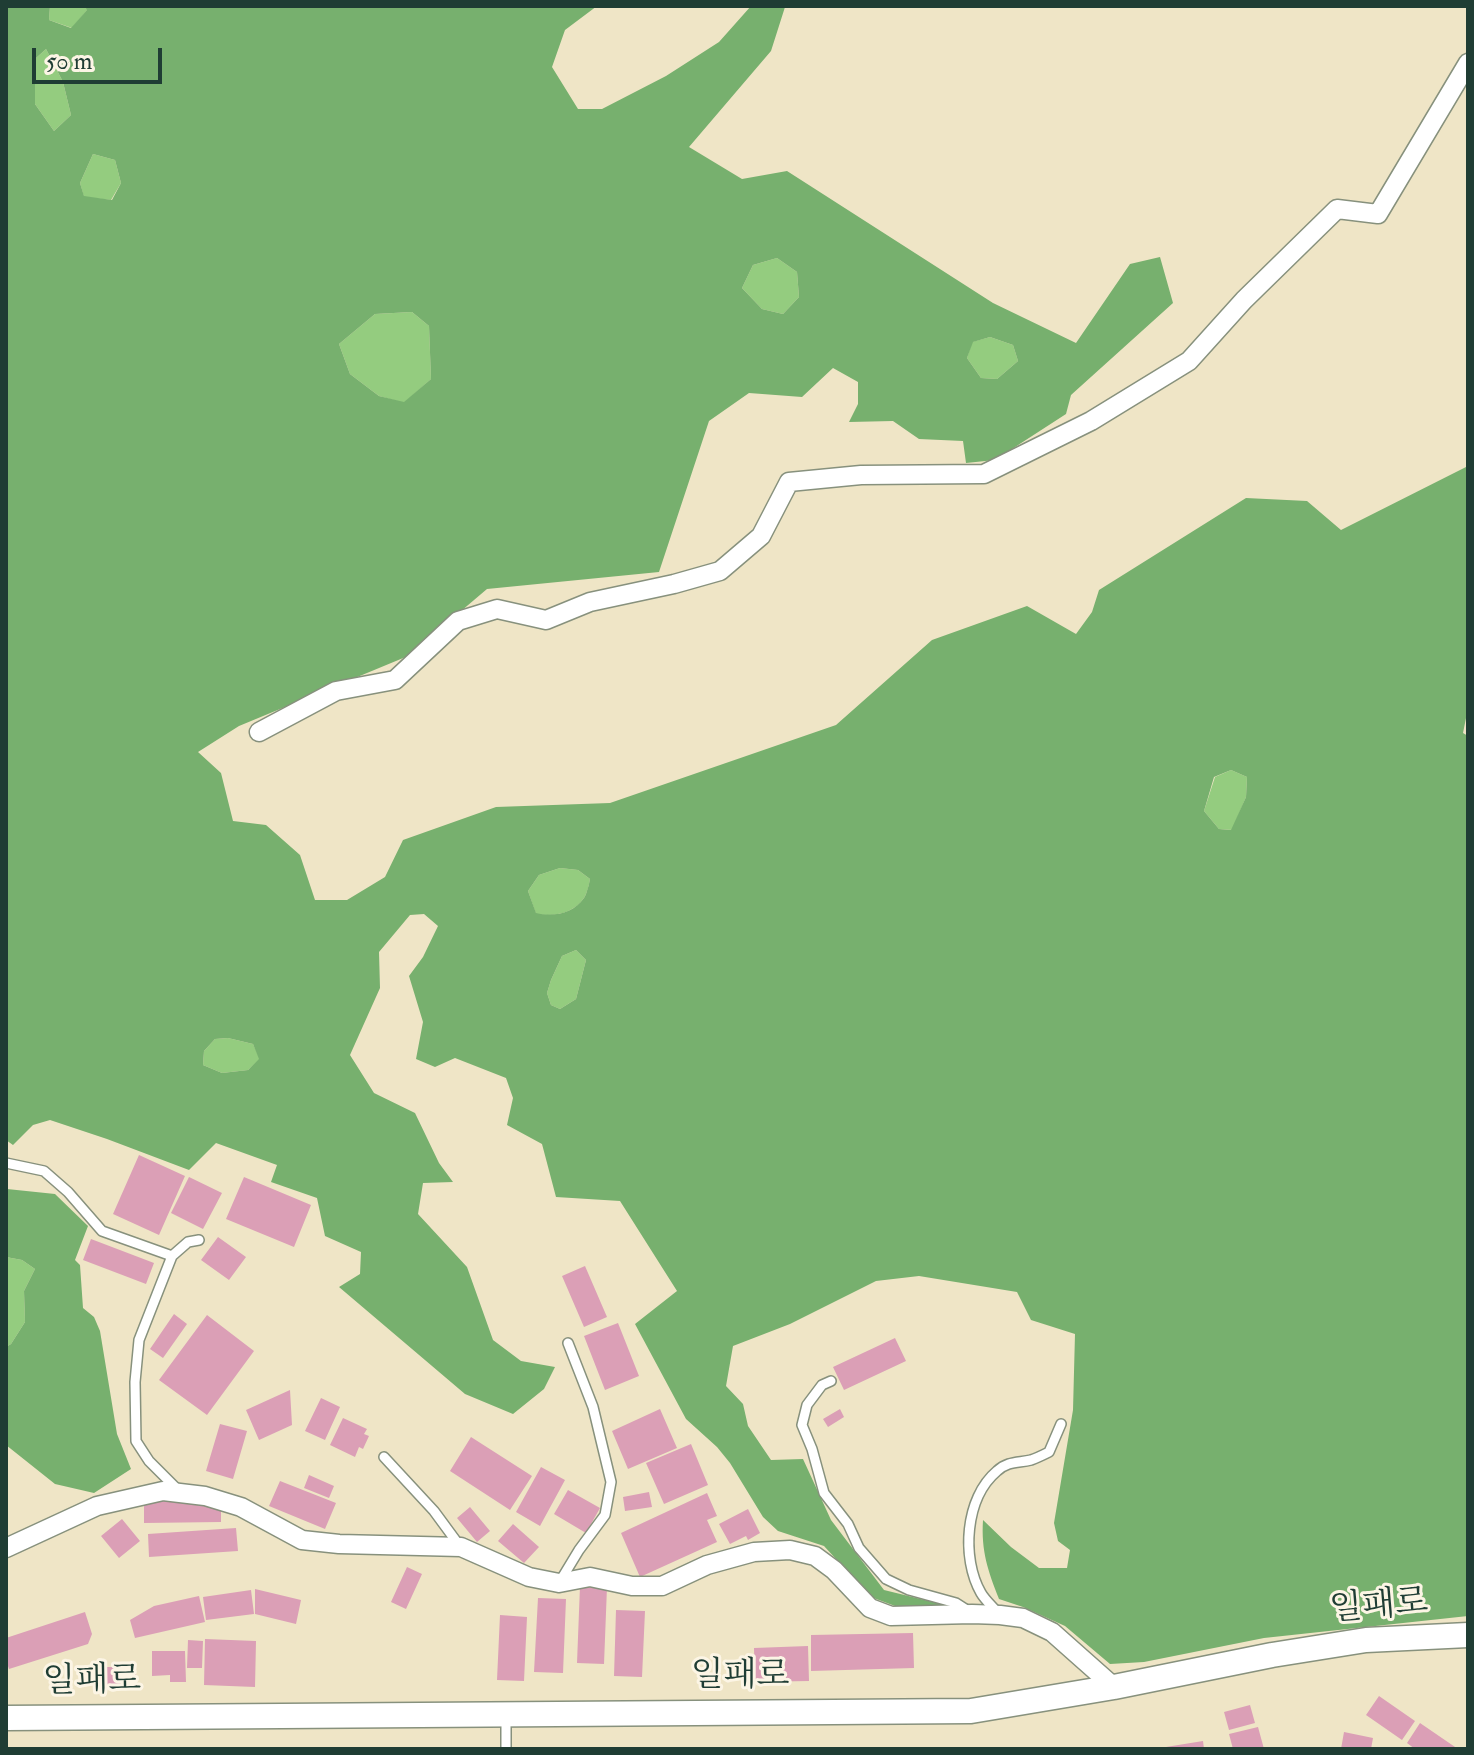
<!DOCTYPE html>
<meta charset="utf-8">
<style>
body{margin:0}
#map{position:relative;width:1474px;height:1755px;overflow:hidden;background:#efe5c6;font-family:"IM FELL Double Pica",serif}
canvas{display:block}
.frame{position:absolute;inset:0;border:8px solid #1f3d34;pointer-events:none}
.scale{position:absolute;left:32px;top:48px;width:130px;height:36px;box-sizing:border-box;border:4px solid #1f3d34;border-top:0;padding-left:10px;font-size:24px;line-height:28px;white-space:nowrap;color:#1f3d34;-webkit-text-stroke:6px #fcf5e5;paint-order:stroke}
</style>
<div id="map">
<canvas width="1474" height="1755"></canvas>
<div class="frame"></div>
<div class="scale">50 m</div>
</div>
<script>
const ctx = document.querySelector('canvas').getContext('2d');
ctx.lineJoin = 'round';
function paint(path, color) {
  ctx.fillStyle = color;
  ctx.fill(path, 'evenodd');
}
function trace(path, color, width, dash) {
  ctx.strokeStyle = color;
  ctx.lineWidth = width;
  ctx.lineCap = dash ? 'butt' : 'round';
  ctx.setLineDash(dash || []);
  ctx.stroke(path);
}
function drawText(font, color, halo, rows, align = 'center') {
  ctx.font = font + ' "IM FELL Double Pica","Noto Serif KR",serif';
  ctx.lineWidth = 6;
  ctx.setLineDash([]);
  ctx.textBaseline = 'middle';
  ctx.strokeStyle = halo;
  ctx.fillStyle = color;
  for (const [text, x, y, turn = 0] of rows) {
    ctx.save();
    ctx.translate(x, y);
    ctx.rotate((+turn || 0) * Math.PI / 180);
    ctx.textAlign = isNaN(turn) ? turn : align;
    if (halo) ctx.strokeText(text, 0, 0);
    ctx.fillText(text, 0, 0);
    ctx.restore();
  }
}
const green = new Path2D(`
 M50 6H85L88 9 72 28 49 20Z
 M46 49 63 82 71 115 54 131 35 104V59Z
 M93 154 115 160 121 183 111 200 84 197 80 183Z
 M777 258 797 272 799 297 783 314 762 309 742 288 753 265Z
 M412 312 429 326 431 379 404 403 379 396 350 374 339 344 375 314Z
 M990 337 1013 345 1018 361 997 379 981 378 967 358 972 342Z
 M1231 770 1247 777 1246 797 1232 830 1219 829 1204 811 1215 777Z
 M560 868 578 870 590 879C589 885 587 893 584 898 573 914 553 917 536 914L528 891 539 875Z
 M576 950 586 960 576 999 560 1009 551 1005 547 993 551 980 562 956Z
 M228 1038 253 1044 260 1059 248 1070 222 1073 203 1065 204 1051 215 1039Z
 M6 1257 22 1260 35 1269 24 1291 25 1322 11 1344 6 1347Z`);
const forest = new Path2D(`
 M6 6H50L49 20 71 28 87 10 85 6H597L565 30 552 67 578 109H602L666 76 719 42 751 6H784L785 7 771 51 689 147 742 179 787 171 993 303 1076 343 1130 264 1160 257 1173 303 1071 395 1066 414 995 460 966 463 963 441 919 439 893 421 849 422 858 404V382L833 368 802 397 749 393 709 421 659 572 487 589 408 656 239 726 198 752 221 773 233 821 266 825 300 855 315 900H347L385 877 403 840 496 807 610 803 836 725 932 640 1027 606 1076 634 1092 612 1099 590 1246 498 1307 501 1341 530 1468 466V708L1463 733 1468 736V1616L1264 1638 1144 1662 1110 1664 1065 1626 1023 1607 999 1599C988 1571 981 1551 983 1520L1011 1547 1039 1568H1067L1070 1550 1058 1541 1054 1523 1073 1410 1075 1334 1031 1320 1017 1292 919 1276 876 1281 790 1324 733 1346 726 1386 743 1404 748 1426 771 1460 803 1459 831 1520 884 1590 949 1606H895L871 1597 824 1546 778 1531 763 1517 730 1463 717 1447 686 1419 635 1324 677 1291 620 1201 556 1197 542 1144 507 1125 513 1098 506 1078 455 1058 435 1067 416 1059 423 1022 409 976 423 957 438 926 424 914 410 915 379 952 380 988 350 1055 374 1093 415 1113 439 1163 453 1182 423 1183 418 1214 467 1267 493 1340 521 1361 555 1367 544 1389 513 1414 465 1394 339 1287 360 1274 361 1252 325 1236 317 1198 271 1182 277 1165 216 1143 189 1170 107 1139 50 1120 33 1125 13 1145 6 1140ZM46 49 63 82 71 115 54 131 35 104V59ZM93 154 115 160 121 183 112 200 84 196 80 183ZM777 258 797 272 799 297 783 314 762 309 742 288 753 265ZM412 312 429 326 431 379 404 402 379 396 350 374 339 344 375 314ZM990 337 1013 345 1018 361 997 379 981 378 967 358 973 342ZM1231 770 1247 777 1246 797 1231 830 1219 829 1204 811 1214 777ZM560 868 578 870 590 879C589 884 587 893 584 898 573 914 553 917 536 913L528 891 539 875ZM576 950 586 960 576 999 560 1009 551 1005 547 993 551 980 562 956ZM228 1038 253 1044 259 1059 248 1070 222 1073 203 1065 204 1051 215 1039Z
 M7 1189 55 1194 88 1226 75 1260 80 1265 83 1308 94 1317 100 1331 117 1434 131 1469 94 1493 55 1484 6 1445V1347L11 1344 25 1322 24 1291 35 1269 22 1260 6 1257Z`);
const building = new Path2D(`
 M139 1155 185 1176 159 1235 113 1214Z
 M189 1177 222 1193 203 1229 171 1213Z
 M244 1177 311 1205 294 1247 226 1219Z
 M218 1237 246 1257 229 1280 201 1260Z
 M91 1239 154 1263 146 1284 83 1260Z
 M585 1266 607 1317 584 1327 562 1276Z
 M174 1314 187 1324 163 1358 150 1349Z
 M207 1315 254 1351 207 1415 159 1380Z
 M618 1323 639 1376 605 1390 584 1336Z
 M895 1338 906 1361 844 1390 833 1367Z
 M290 1390 292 1425 259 1440 246 1410Z
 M321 1398 340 1407 325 1440 305 1431Z
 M660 1409 677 1448 628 1469 612 1431Z
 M840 1409 844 1417 828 1427 823 1419Z
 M343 1418 367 1429 364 1434 369 1436 363 1449 359 1447 355 1457 330 1445Z
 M220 1424 247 1431 233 1479 206 1471Z
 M471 1437 532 1476 510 1510 450 1471Z
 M691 1444 708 1485 664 1504 646 1463Z
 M541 1467 565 1480 540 1526 516 1512Z
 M309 1475 334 1486 329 1498 304 1488Z
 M280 1481 336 1503 325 1529 269 1506Z
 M568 1490 600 1508 586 1533 554 1514Z
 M649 1492 652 1507 625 1511 623 1497Z
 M707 1493 717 1516 707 1520 717 1542 640 1577 621 1533Z
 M144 1501H207L221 1503V1522L144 1523Z
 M470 1507 490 1531 477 1542 457 1518Z
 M748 1509 760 1533 748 1540 746 1536 730 1544 719 1524Z
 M122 1519 140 1541 119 1558 101 1536Z
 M513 1524 539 1547 524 1563 498 1541Z
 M236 1528 238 1551 149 1557 148 1534Z
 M407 1567 422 1574 406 1609 391 1602Z
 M580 1586 607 1587 604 1664 577 1663Z
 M255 1589 301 1600 296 1624 255 1614Z
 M251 1590 254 1614 206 1620 203 1597Z
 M199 1596 205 1622 135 1638 130 1620 154 1606Z
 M538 1598 566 1599 563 1673 534 1672Z
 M616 1610 645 1611 642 1677 614 1676Z
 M85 1612 92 1634 88 1644 9 1669 6 1660V1638Z
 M500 1615 527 1617 524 1681 497 1680Z
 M913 1633 914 1668 811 1671V1635Z
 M205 1639 256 1641 255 1687 204 1685Z
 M188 1640 203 1641 202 1668H187Z
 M808 1646 809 1681 755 1682 754 1648Z
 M152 1651H185L186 1682H170V1675L152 1676Z
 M102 1667H136V1687H102Z
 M1379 1696 1415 1721 1402 1740 1366 1715Z
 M1250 1705 1255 1723 1229 1730 1224 1712Z
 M1420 1723 1458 1749H1415L1407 1743Z
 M1258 1727 1264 1749H1233L1229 1734Z
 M1344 1732 1373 1738 1371 1749H1341Z
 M1203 1741 1204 1749H1166V1747Z`);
const lane = new Path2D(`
 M6 1163 44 1171 68 1192 102 1231 172 1256 139 1340 135 1382 136 1441 149 1461 179 1491
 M172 1256 188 1242 199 1240
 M831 1381 822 1385 807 1405 802 1425 812 1449 824 1493 848 1524 859 1548 886 1579 909 1590 956 1603 970 1612
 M384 1457 434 1511 459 1545
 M559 1583 579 1550 605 1515 611 1482 593 1407 568 1343
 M997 1612C992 1606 985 1600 981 1593 961 1558 965 1498 997 1471 1008 1461 1018 1463 1031 1460 1037 1458 1043 1455 1049 1452L1061 1424
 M506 1749V1717`);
const street = new Path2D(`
 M259 732 336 691 395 680 458 621 497 609 546 620 590 602 674 584 720 571 761 536 789 482 861 475 984 474 1091 421 1189 361 1244 300 1337 209 1378 214 1468 63
 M6 1548 97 1506 163 1491 205 1496 241 1507 302 1540 339 1544 461 1547 529 1577 559 1583 590 1577 632 1586H662L707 1565 754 1552 790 1550 815 1556 834 1570 870 1608 891 1616 972 1614 1000 1615 1023 1618 1052 1632 1114 1687`);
const secondary = new Path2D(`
 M6 1718 971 1711 1114 1687 1272 1655 1366 1640 1468 1635`);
const streetNames = [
 ["일패로",1379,1608,-5],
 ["일패로",740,1678],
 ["일패로",92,1683,-1]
];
paint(green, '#94cc7f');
paint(forest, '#77b06e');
paint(building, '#db9fb6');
trace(lane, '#87917d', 12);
trace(street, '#87917d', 21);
trace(secondary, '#87917d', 27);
trace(lane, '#fff', 9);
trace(street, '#fff', 18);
trace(secondary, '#fff', 24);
drawText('34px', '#1f3d34', '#fcf5e5', streetNames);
</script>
